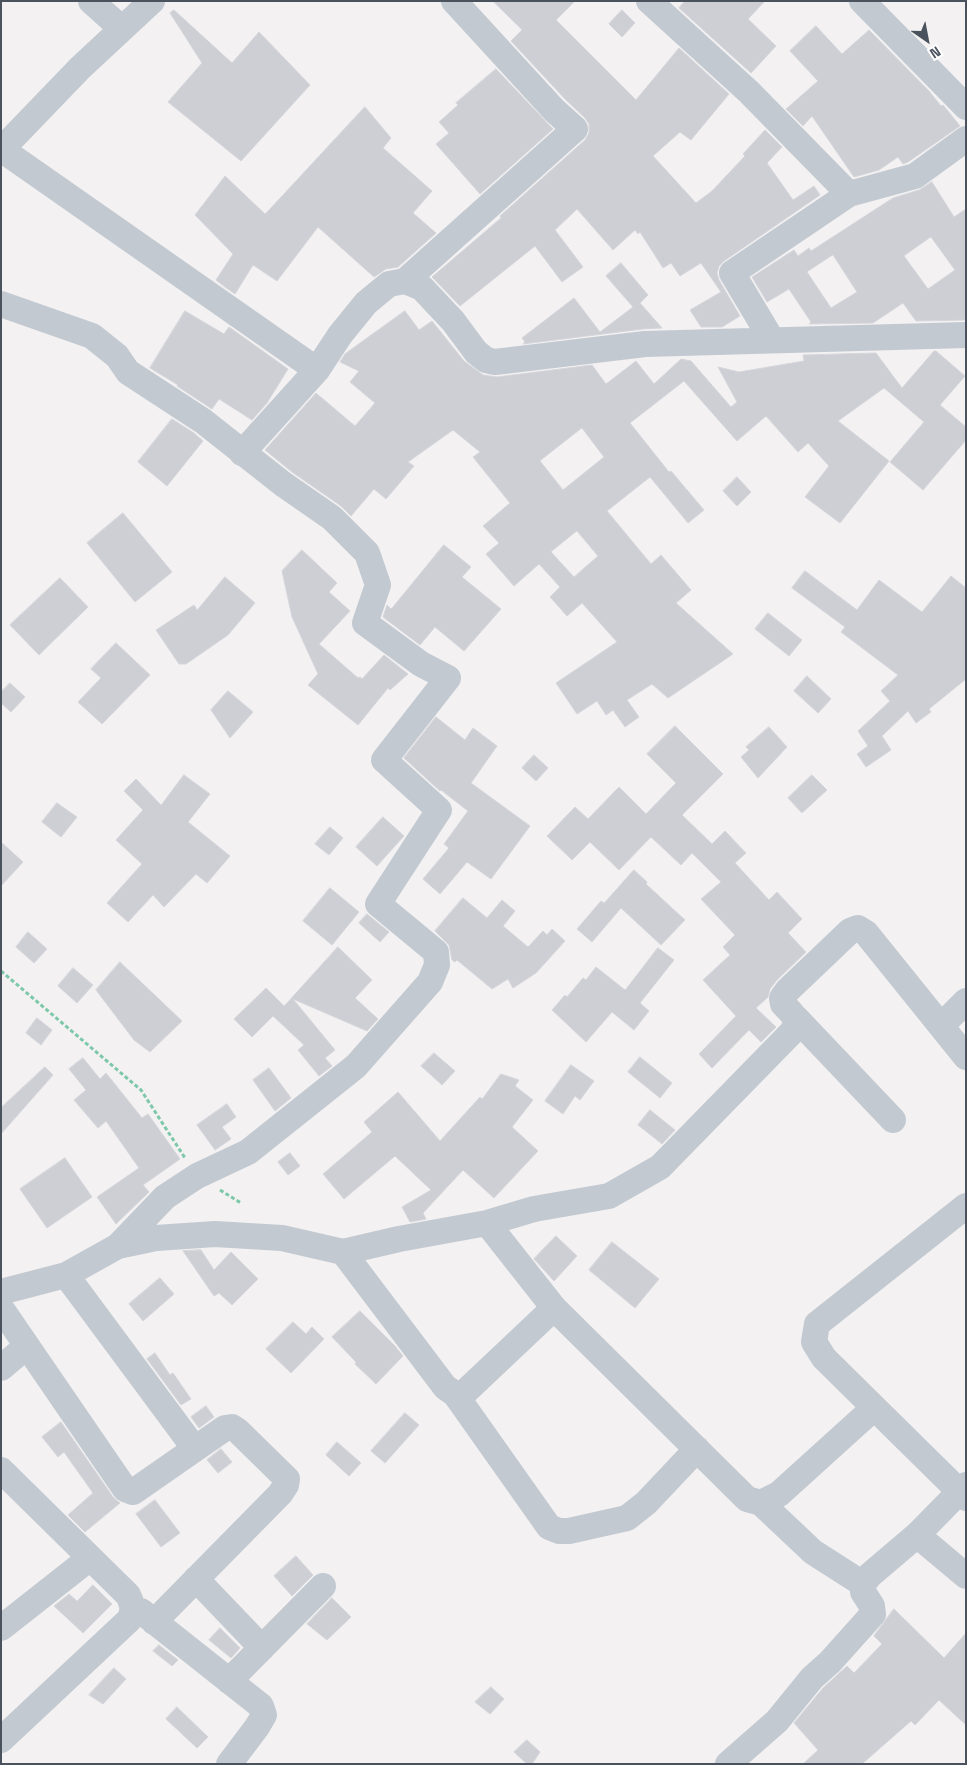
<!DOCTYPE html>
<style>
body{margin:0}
#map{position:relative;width:967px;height:1765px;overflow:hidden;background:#f3f1f1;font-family:"Space Grotesk",sans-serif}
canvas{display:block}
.frame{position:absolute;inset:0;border:2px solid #4a525d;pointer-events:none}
.north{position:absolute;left:902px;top:15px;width:50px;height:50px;-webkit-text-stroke:4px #fff;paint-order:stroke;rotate:147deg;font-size:14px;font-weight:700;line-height:20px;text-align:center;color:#4a525d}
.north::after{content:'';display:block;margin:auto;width:18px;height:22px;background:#4a525d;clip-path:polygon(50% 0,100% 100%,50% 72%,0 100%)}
</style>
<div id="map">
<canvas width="967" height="1765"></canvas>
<div class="frame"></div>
<div class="north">N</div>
</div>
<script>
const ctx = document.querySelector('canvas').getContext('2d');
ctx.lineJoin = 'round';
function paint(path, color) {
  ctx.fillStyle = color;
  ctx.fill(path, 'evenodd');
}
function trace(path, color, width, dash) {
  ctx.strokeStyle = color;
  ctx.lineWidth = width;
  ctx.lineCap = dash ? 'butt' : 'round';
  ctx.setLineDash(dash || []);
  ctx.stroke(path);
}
const building = new Path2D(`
 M493 1H575L556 20 636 100 679 48 729 94 691 140 680 132 653 156 696 203 712 191 745 156 743 154 765 130 782 147 767 163 793 200 814 186 820 195 724 261 719 266 717 273 719 280 740 316 722 327H701L690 310 721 292 701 263 680 276 671 263 663 268 640 232 638 234 635 230 613 250 577 209 555 230 583 267 562 282 535 246 460 306 432 277 501 218 500 216 585 140 589 133V124L585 118 565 99 511 41 522 30Z
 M685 1H765L748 19 776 46 751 73 679 8Z
 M174 10 232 63 259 32 310 85 241 161 168 102 202 63 170 13Z
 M622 10 635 23 622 37 609 24Z
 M816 26 842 54 869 30 929 91 941 106 943 105 948 111 960 126 908 162 903 164 898 157 879 170 854 177 812 116 803 126 786 109 818 81 790 51Z
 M496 69 553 129 480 194 436 144 449 133 439 122 458 105 456 103Z
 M365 107 391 138 383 148 432 191 413 213 436 233 398 267 386 269 374 277 318 227 277 281 253 265 235 294 225 287 216 280 233 254 195 215 225 176 265 214Z
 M932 182 954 217 966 209V320L916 321 903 303 873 323 809 324 811 322 789 289 767 302 752 277 794 250 798 256 809 248 811 251 893 198 919 190ZM931 237 955 270 928 289 904 256ZM833 255 857 292 831 308 807 272Z
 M621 263 648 295 640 303 662 328 643 329 523 344 525 342 522 338 574 298 600 332 633 307 606 276Z
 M185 311 224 334 229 327 288 369 267 403 252 420 219 399 212 409 177 386 178 385 150 368Z
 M405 311 419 330 432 321 464 361 483 375 497 377 592 365 606 384 636 361 654 384 681 359 691 361 731 407 737 402 718 367 739 372 804 361 803 355 876 353 902 388 934 351H936L965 376 940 405 966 427V440L923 490 890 462 924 422 884 388 838 421 889 461 840 523 805 497 829 466 808 443 798 452 766 416 737 441 684 381 630 423 669 472 671 471 704 510 688 523 650 477 607 511 651 564 661 555 691 590 676 603 733 654 668 698 652 684 627 700 639 717 625 727 613 710 606 715 597 701 577 714 556 683 617 642 582 603 567 616 550 597 560 587 539 564 514 586 486 554 499 543 483 526 510 503 473 457 480 452 453 430 408 462 414 466 386 499 374 489 351 516 341 506 292 472 265 450 316 393 355 426 375 403 350 382 359 371 340 362 345 354ZM582 428 604 457 563 490 540 461ZM577 531 598 556 574 577 551 552Z
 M172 419 194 433 203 441 167 486 138 462Z
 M737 477 751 492 737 506 723 491Z
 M123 513 172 572 135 602 87 543Z
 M444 545 471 567 462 577 501 609 464 651 435 627 420 645 383 617 387 605 391 609Z
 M302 550 337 583 329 592 350 611 319 644 358 678 360 677 362 679 384 655 408 674 390 690 388 688 358 725 308 685 318 674 292 617 282 571Z
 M805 571 857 610 879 580 922 612 951 576 966 588V679L929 709 931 712 916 723 908 711 882 736 891 750 866 767 857 754 868 746 858 731 890 701 881 691 898 675 841 632 845 627 792 588Z
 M225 577 255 603 228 635 186 664H179L156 630 194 605 197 610Z
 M60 578 88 607 39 655 10 625Z
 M768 613 802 640 789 656 755 629Z
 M116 643 150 675 102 724 78 702 101 678 91 669Z
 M807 676 831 699 818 713 794 691Z
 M10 683 25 697 11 712 1 703V692Z
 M228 691 253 712 230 738 211 710Z
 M436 717 465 740 473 728 497 746 471 783 530 826 491 879 467 862 440 894 423 879 449 848 444 844 468 811 441 790 440 791 404 758Z
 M675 726 723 774 682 815 712 844 725 831 746 853 735 863 769 900 777 892 802 919 788 933 806 952 777 980 770 989 768 997 756 1008 776 1027 761 1042 749 1030 712 1068 699 1054 736 1016 703 980 730 955 723 947 735 935 701 899 721 882 692 853 681 865 651 837 619 870 590 842 572 860 547 836 575 807 588 819 619 787 646 814 676 783 647 754Z
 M769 727 787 747 758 778 741 757 749 750 746 747Z
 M534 755 548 768 536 781 522 768Z
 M184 775 210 794 188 822 230 856 207 883 196 874 164 907 153 895 128 922 107 903 142 864 116 840 143 810 124 791 136 779 161 805Z
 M812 775 827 790 802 813 788 798Z
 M57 803 77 817 61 837 42 822Z
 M383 817 404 836 377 866 356 847Z
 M330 827 343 838 329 855 315 844Z
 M1 842 23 862 1 886Z
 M634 870 647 882 646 884 685 920 661 945 621 908 592 942 577 929 601 901 604 903Z
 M330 888 359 912 332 945 303 921Z
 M463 898 487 918 502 900 515 911 503 926 528 947 543 931 547 935 552 929 565 941 536 973 513 988 508 979 492 989 457 960 455 962 452 960 449 945 435 931Z
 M367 914 389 932 380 942 359 923Z
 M28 932 47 949 34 963 16 947Z
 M338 947 372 980 355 998 378 1019 367 1031 293 999 335 1050 325 1058 332 1066 319 1076 298 1050 304 1045 273 1016 252 1037 234 1019 266 988 284 1006Z
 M658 948 674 960 640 1003 649 1011 634 1030 612 1012 586 1042 552 1010 565 995 567 997 583 978 586 980 596 967 625 990Z
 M120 962 182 1021 150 1052 134 1040 96 990Z
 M73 968 93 985 77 1003 58 986Z
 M37 1018 52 1030 41 1045 26 1033Z
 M434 1053 455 1071 442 1085 421 1066Z
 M640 1057 672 1083 660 1098 628 1072Z
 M83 1058 100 1079 106 1073 142 1118 148 1114 180 1159 143 1185 149 1192 116 1224 97 1197 139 1168 106 1121 98 1128 74 1100 86 1090 69 1069Z
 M571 1065 594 1081 580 1100 575 1096 563 1114 545 1101Z
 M45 1067 53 1075 1 1134V1108Z
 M269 1068 291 1098 275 1111 253 1080Z
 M501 1074 519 1080 515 1086 533 1100 512 1127 538 1151 494 1198 463 1170 423 1213 426 1219 410 1222 402 1207 431 1190 395 1156 344 1199 323 1174 372 1132 364 1122 398 1092 440 1141 480 1097 482 1099Z
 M227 1104 236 1117 222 1127 231 1139 215 1150 197 1125Z
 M650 1110 675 1130 662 1144 638 1125Z
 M290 1153 300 1166 288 1175 278 1162Z
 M65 1158 92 1197 47 1228 20 1189Z
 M556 1236 577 1256 554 1281 534 1259Z
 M612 1242 659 1279 635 1308 589 1270Z
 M201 1250 214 1270 231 1252 258 1279 232 1305 219 1293 214 1296 183 1251Z
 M160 1278 174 1294 143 1321 129 1304Z
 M360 1311 395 1346 403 1356 376 1384 355 1364 356 1362 332 1337Z
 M293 1322 306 1334 312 1327 324 1339 291 1373 266 1349Z
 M155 1353 170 1375 173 1373 191 1399 181 1405 147 1359Z
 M206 1406 214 1417 199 1428 191 1417Z
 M405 1413 419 1425 385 1463 371 1451Z
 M61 1422 113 1497 120 1503 85 1532 68 1515 93 1493 64 1452 58 1457 42 1437Z
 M337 1442 361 1463 349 1476 326 1455Z
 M221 1449 232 1462 218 1473 207 1460Z
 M155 1500 180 1533 161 1547 136 1514Z
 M296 1556 313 1575 292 1596 274 1576Z
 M93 1585 112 1604 83 1633 54 1606 69 1594 77 1601Z
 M332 1598 351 1617 327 1640 307 1624Z
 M894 1609 944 1658 966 1633V1725L939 1700 915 1725 911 1721 862 1764H803L818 1750 794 1723 823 1688 847 1666 854 1673 882 1644 874 1636Z
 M220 1628 240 1648 231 1658 209 1640Z
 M159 1645 178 1660 172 1666 153 1651Z
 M114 1668 126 1679 103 1704 89 1695Z
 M491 1687 504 1699 490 1714 475 1702Z
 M177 1707 208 1737 197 1748 166 1719Z
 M527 1740 540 1752 532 1764H527L514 1752Z`);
const path = new Path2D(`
 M1 971 141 1090 185 1158
 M220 1190 241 1203`);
const minor = new Path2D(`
 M91 1 122 29
 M649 1 749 92 849 194
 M862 1 966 107
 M1 149 317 370
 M1 150 80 68 152 1
 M405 281 575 129 554 110 454 1
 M1 304 92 336 117 356 128 372 203 421 283 484 332 518 367 553 378 585 365 623 421 664 448 678 384 760 439 810 378 904 436 952 437 965 430 982 356 1066 248 1152 197 1176 165 1197 118 1246
 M772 340 732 273 849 194 915 176 966 139
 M242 453 317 370 340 335 366 303 389 284 405 281 422 288 453 321 476 352 486 360 495 362 645 344 966 335
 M796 1018 893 1120
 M941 1026 966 1001
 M966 1206 817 1324 814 1342 824 1358 966 1498
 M487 1223 554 1308 747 1499 761 1503 779 1494 874 1408
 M343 1252 445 1387 455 1394 464 1393 554 1308
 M66 1275 195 1449
 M1 1292 66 1275 118 1246 156 1238 215 1234 282 1238 343 1252 399 1239 487 1223 534 1209 609 1196 660 1167 792 1032C800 1018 793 1015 783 1004L782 998 787 991 850 931 858 928 866 933 966 1057
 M1 1308 125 1489 133 1492 225 1428 232 1427 238 1431 287 1479 286 1485 280 1494 154 1622
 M1 1368 27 1346
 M455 1394 549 1527 559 1531H569L627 1518 646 1503 697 1449
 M1 1470 128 1595C133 1605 134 1611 129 1620L1 1740
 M761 1503 813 1552 863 1584
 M917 1535 966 1576
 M196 1579 262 1648
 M141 1611 261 1706 264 1715 257 1727 229 1764
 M1 1628 90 1558
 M229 1681 323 1586
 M728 1764 777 1721 812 1678 830 1662 873 1614 872 1606 863 1592V1584L870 1575 917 1535 966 1485`);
paint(building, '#cecfd5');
trace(building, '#d5d6db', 1);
trace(path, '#7dc8aa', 3, [4, 2.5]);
trace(minor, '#c2c9d1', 26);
</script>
